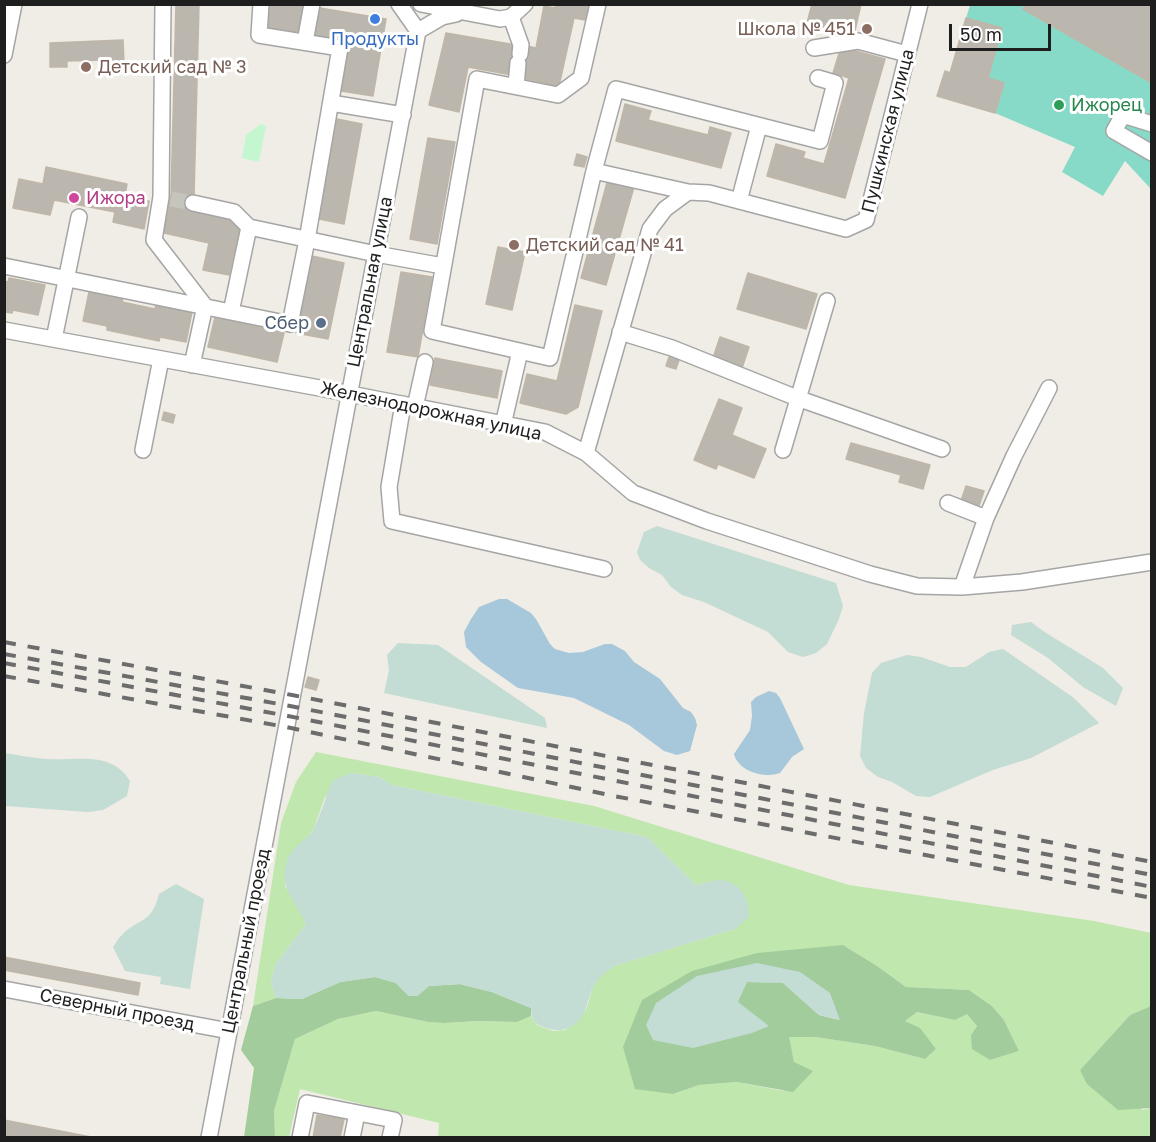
<!DOCTYPE html>
<meta charset="utf-8">
<style>
body{margin:0}
#map{position:relative;width:1156px;height:1142px;overflow:hidden;background:#efede5;font-family:"Golos Text",sans-serif}
canvas{display:block}
.frame{position:absolute;inset:0;border:6px solid #1e1e1e;pointer-events:none}
.scale{position:absolute;left:949px;top:24px;width:102px;height:27px;box-sizing:border-box;border:3px solid #1e1e1e;border-top:0;padding-left:8px;font-size:18px;line-height:21px;white-space:nowrap;color:#1e1e1e;-webkit-text-stroke:4px #fff;paint-order:stroke}
</style>
<div id="map">
<canvas width="1156" height="1142"></canvas>
<div class="frame"></div>
<div class="scale">50 m</div>
</div>
<script>
const ctx = document.querySelector('canvas').getContext('2d');
ctx.lineJoin = 'round';
function paint(path, color) {
  ctx.fillStyle = color;
  ctx.fill(path, 'evenodd');
}
function trace(path, color, width, dash) {
  ctx.strokeStyle = color;
  ctx.lineWidth = width;
  ctx.lineCap = dash ? 'butt' : 'round';
  ctx.setLineDash(dash || []);
  ctx.stroke(path);
}
function drawText(font, color, halo, rows, align = 'center') {
  ctx.font = font + ' "Golos Text",sans-serif';
  ctx.lineWidth = 6;
  ctx.setLineDash([]);
  ctx.textBaseline = 'middle';
  ctx.strokeStyle = halo;
  ctx.fillStyle = color;
  for (const [text, x, y, turn = 0] of rows) {
    ctx.save();
    ctx.translate(x, y);
    ctx.rotate((+turn || 0) * Math.PI / 180);
    ctx.textAlign = isNaN(turn) ? turn : align;
    if (halo) ctx.strokeText(text, 0, 0);
    ctx.fillText(text, 0, 0);
    ctx.restore();
  }
}
const grass = new Path2D(`
 M316 752 594 806 849 885 1094 921 1151 933V1006L1130 1015 1080 1070 1143 1110 1151 1108V1137H438L439 1123 300 1089 289 1137H275L274 1111 295 1039 338 1019 376 1011 428 1022 444 1023 478 1021 517 1022 531 1016 537 1025 553 1031 565 1030 586 1010 593 987 601 975 614 966 735 929 719 880 696 885 647 837 392 785 379 777 351 773 325 797 314 828 306 841 295 848 285 886 301 910 306 924 275 965 271 983 276 998 253 1006 281 823 296 782ZM843 945 877 966 906 987 969 990 992 1006 1004 1020 1019 1051 990 1060 971 1035 977 1026 967 1013 955 1020 917 1012 904 1021 936 1049 925 1059 875 1046 815 1037H788L794 1062 783 1091 737 1082 699 1085 673 1094Z`);
const forest = new Path2D(`
 M843 945 877 966 906 987 969 990 992 1006 1004 1020 1019 1051 990 1060 972 1049 971 1035 977 1026 967 1014 955 1020 917 1012 905 1021 920 1028 936 1049 925 1059 875 1046 815 1037H789L794 1062 813 1071 793 1092 737 1082 699 1085 673 1094 635 1089 623 1047 642 1000 692 971 757 953ZM757 963 839 1020 819 1015 783 983 747 982 737 1002 768 1026 656 1003Z
 M375 977 396 983 409 996H417L429 986 460 984 492 992 531 1008V1016L517 1022 478 1021 444 1023 428 1022 376 1011 338 1019 295 1039 274 1111 275 1137H244L254 1068 241 1050 253 1006 276 998 302 999 340 982Z
 M1151 1006V1108L1118 1110 1087 1084 1080 1070 1130 1015Z`);
const wetland = new Path2D(`
 M657 526 836 583 843 606 839 619 827 644 816 653 803 657 788 652 768 632 704 602 682 595 671 587 662 575 649 568 640 560 637 552 644 532Z
 M1031 622 1043 631 1103 668 1123 688 1116 706 1083 687 1048 658 1011 635 1012 625Z
 M398 643 438 645 545 718 547 728 384 693 389 670 387 655Z
 M1003 649 1074 698 1099 723 1031 758 993 770 930 797 916 796 892 782 878 777 866 768 860 756 864 713 872 673 881 663 907 655 921 657 950 667H966L989 652Z
 M5 753C19 755 33 758 47 759 78 761 111 750 130 781L127 796 103 810 88 812 5 806Z
 M351 773 379 777 392 785 647 837 696 885C703 884 712 880 719 880 739 880 750 899 749 917L735 929 614 966C606 972 599 977 594 986 585 1002 588 1020 568 1028 558 1032 551 1030 541 1026 533 1023 531 1016 531 1008L492 992 460 984 429 986 417 996H409L396 983 375 977 340 982 302 999 276 998 271 983 275 965 306 924C301 912 287 893 285 882 283 871 287 856 295 848 302 840 310 838 314 828 322 812 326 795 333 780Z
 M176 884 204 899 190 989 160 984 161 977 125 971 113 947C116 943 118 938 122 935 138 918 152 924 159 894Z
 M757 963 800 972 830 993 840 1020 819 1015 783 983 747 982 738 1002 769 1026 752 1033 693 1048 653 1040 646 1025 656 1003 697 976Z`);
const park = new Path2D(`
 M261 124 266 126 259 162 242 158 246 135Z`);
const pitch = new Path2D(`
 M970 5H1151V189L1125 161 1103 196 1062 172 1075 147 995 113 937 96 945 71 950 72Z`);
const water = new Path2D(`
 M499 599H507L531 613 536 619 550 644 555 649 569 653 583 652 605 644H612L625 651 634 662 660 679 683 708 691 712 695 718 697 725 690 751 677 755 664 751 629 725 574 698 518 688 481 662 466 647 464 632 471 619 479 607Z
 M769 691 776 693 780 698 804 749 792 757 780 773C764 779 738 771 734 754L750 730 752 716 751 702 756 697Z`);
const building = new Path2D(`
 M176 4H199L194 197 171 196Z
 M265 4H305L300 37 263 32Z
 M556 4H589L585 20 574 18 559 86 522 78 527 46 536 48 544 6 555 8Z
 M812 4H861L854 35 807 23Z
 M1026 4H1152V83L1023 9Z
 M314 7 386 19 373 96 341 91 348 44 310 37Z
 M966 18 1002 28 988 78 1004 83 995 113 937 96 945 71 950 73Z
 M446 33 516 45 512 75 468 67 459 112 429 105Z
 M123 40 124 64 105 65V60L67 61V67H50V43Z
 M841 47 885 59 845 198 767 176 776 144 805 152 803 158 824 164 849 78 833 73Z
 M625 104 651 111 648 120 708 135 710 127 731 133 721 168 616 141Z
 M337 119 362 124 344 224 319 219Z
 M428 138 455 142 437 244 410 239Z
 M577 154 587 157 584 167 574 165Z
 M46 167 127 184 125 196 149 201 144 229 113 222 115 212 54 200 50 215 13 208 19 179 43 184Z
 M608 179 634 187 606 285 581 278Z
 M171 196 194 197 192 211 241 221 229 275 203 270 209 243 164 233Z
 M498 247 525 252 512 310 486 304Z
 M312 256 344 263 328 339 296 333Z
 M401 272 432 277 418 357 387 352Z
 M748 273 817 294 806 329 737 309Z
 M9 278 45 285 38 315 13 310 12 313 4 312V281L8 282Z
 M89 292 123 298 122 302 155 309 156 305 192 312 186 342 160 337 159 341 107 330V326L83 321Z
 M575 305 602 311 578 407 566 414 520 403 527 374 557 381Z
 M215 317 284 333 277 362 208 347Z
 M720 337 749 347 742 368 713 358Z
 M669 357 679 360 676 369 666 366Z
 M435 358 502 371 497 398 430 385Z
 M719 399 742 408 732 435 766 449 754 478 718 464 716 469 694 460Z
 M164 412 175 415 173 423 162 420Z
 M851 443 930 465 923 489 899 482 901 475 846 459Z
 M966 486 984 491 979 506 961 501Z
 M308 677 319 680 316 690 305 687Z
 M4 957 140 983 138 995 4 970Z
 M317 1115 344 1119 340 1138H313Z
 M4 1120 96 1138H4Z`);
const minorTunnel = new Path2D(`
 M171 199 193 203`);
const minor = new Path2D(`
 M163 4 161 197 154 240 205 306 192 365
 M421 4 500 19 511 17 525 4
 M598 4 581 78 558 95 477 79 432 331 550 358 594 171 688 192
 M511 17 521 45 520 54
 M418 31 442 17 456 14
 M305 42 312 4
 M814 48 858 41 907 54
 M4 55 14 4
 M516 86 518 63
 M331 103 403 115
 M1152 124 1123 115 1114 131 1152 153
 M594 171 616 89 820 141 835 83 818 78
 M739 201 759 126
 M193 203 234 212 249 227 376 254 443 266
 M4 266 290 324 307 240 340 48 259 35 261 4
 M231 312 249 227
 M4 330 325 389 545 432 586 453 633 493 707 521 870 574 917 586 962 587 1022 582 1152 562
 M620 332 672 348 797 398 942 449
 M54 339 79 217
 M403 404 389 487 392 521 604 569
 M415 407 425 362
 M503 425 520 351
 M143 450 161 359
 M783 450 827 301
 M586 453 650 229 665 209 688 192 709 193 846 229 866 220 920 4
 M948 503 986 518
 M962 587 986 518 1014 456 1049 388
 M4 989 229 1031
 M209 1138 418 31 399 4
 M300 1138 307 1103 394 1120 390 1138
 M352 1138 357 1113`);
const rail = new Path2D(`
 M4 642 292 695 1152 862
 M4 654 290 706 1152 875
 M4 663 288 716 1152 887
 M4 676 286 727 614 796 1152 898
 M4 687H5`);
const markers = [
 [375,19,6,"#3f7fe0"],
 [867,29,6,"#8d6e63"],
 [86,67,6,"#8d6e63"],
 [1059,105,6,"#2e9e5b"],
 [74,198,6,"#d1479c"],
 [514,245,6,"#8d6e63"],
 [321,323,6,"#5c6f8a"]
];
const educationNames = [
 ["Школа № 451",855,29,"right"],
 ["Детский сад № 3",98,67],
 ["Детский сад № 41",526,245]
];
const shopNames = [
 ["Продукты",375,39]
];
const leisureNames = [
 ["Ижорец",1071,105]
];
const streetNames = [
 ["Пушкинская улица",888,131,-76],
 ["Центральная улица",370,282,-79],
 ["Железнодорожная улица",431,411,12],
 ["Центральный проезд",246,941,-79],
 ["Северный проезд",117,1010,11]
];
const hotelNames = [
 ["Ижора",86,198]
];
const serviceNames = [
 ["Сбер",309,323]
];
paint(grass, '#c0e7ad');
paint(forest, '#a2cc9c');
paint(wetland, '#c3dcd4');
paint(park, '#c4f7d0');
paint(pitch, '#87dac7');
paint(water, '#a7c7da');
paint(building, '#bbb6ae');
trace(building, '#c0b6a8', 1.5);
trace(minorTunnel, '#c5c4bd', 15, [15, 8]);
trace(minor, '#a5a5a5', 18);
trace(minor, '#fff', 15);
trace(rail, '#6c6c6c', 4, [12, 12]);
for (const [x, y, r, color] of markers) {
  const dot = new Path2D();
  dot.arc(x, y, r, 0, 2 * Math.PI);
  ctx.fillStyle = color;
  ctx.fill(dot);
  trace(dot, '#fff', 2);
}
drawText('18px', '#785e54', '#fff', educationNames, 'left');
drawText('18px', '#366cbe', '#fff', shopNames);
drawText('18px', '#27864d', '#fff', leisureNames, 'left');
drawText('18px', '#1e1e1e', '#fff', streetNames);
drawText('18px', '#b23c85', '#fff', hotelNames, 'left');
drawText('18px', '#4e5e75', '#fff', serviceNames, 'right');
</script>
